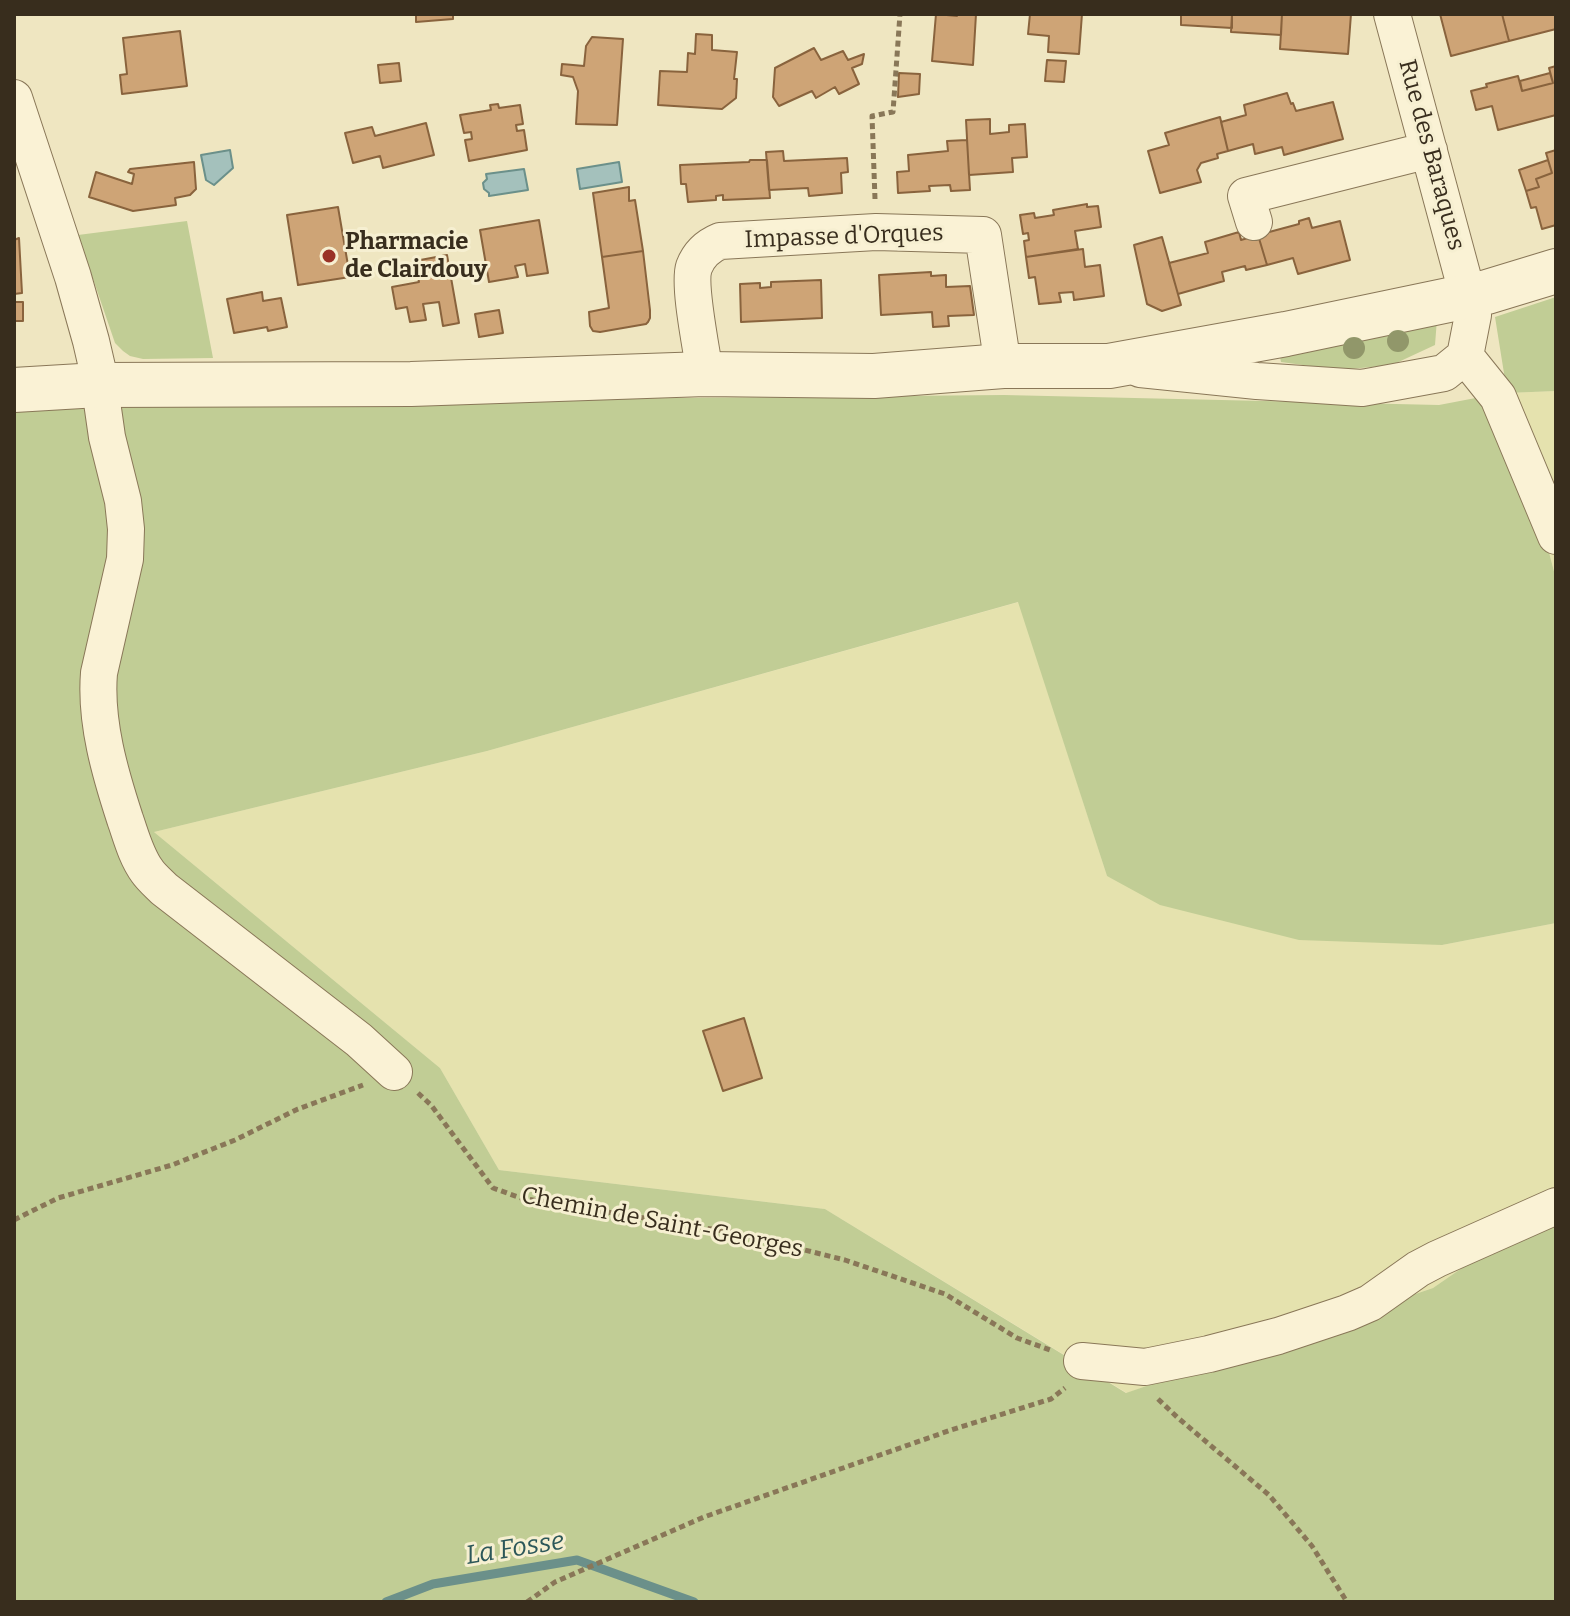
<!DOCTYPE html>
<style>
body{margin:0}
#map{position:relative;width:1570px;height:1616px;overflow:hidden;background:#efe6c1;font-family:Bitter,serif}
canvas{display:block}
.frame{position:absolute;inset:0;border:16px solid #382d1d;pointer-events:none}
</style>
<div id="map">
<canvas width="1570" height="1616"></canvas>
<div class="frame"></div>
</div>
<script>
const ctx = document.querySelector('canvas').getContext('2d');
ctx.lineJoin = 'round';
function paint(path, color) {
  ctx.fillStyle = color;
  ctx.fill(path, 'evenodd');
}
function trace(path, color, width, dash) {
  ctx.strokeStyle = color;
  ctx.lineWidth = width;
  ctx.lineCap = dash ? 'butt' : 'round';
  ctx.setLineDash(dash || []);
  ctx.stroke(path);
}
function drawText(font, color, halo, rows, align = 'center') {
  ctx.font = font + ' Bitter,serif';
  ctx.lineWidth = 6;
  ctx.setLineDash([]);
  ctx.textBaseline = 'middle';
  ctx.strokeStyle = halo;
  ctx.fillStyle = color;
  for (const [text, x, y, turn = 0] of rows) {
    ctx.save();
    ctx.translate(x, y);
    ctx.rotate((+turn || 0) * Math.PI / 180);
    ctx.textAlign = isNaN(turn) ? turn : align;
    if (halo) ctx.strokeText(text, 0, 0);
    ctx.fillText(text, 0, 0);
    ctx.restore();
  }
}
const farmland = new Path2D(`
 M1556 391V579L1507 393Z
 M1019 602 1107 876 1442 945 1556 923V1203L1433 1288 1127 1393 825 1209 499 1170 440 1068 154 832 487 751Z`);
const green = new Path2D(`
 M187 221 213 358 143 359 130 356 123 351 115 343 78 235Z
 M1556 297V391L1507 393 1556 579V923L1442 945 1299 940 1160 905 1107 876 1018 602 487 751 154 832 440 1068 499 1170 825 1209 1126 1393 1433 1288 1556 1203V1602H14V410L134 403 1004 395 1439 405 1507 392 1495 317Z
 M1437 319 1435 345 1392 365 1340 370 1281 362 1278 347Z`);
const water = new Path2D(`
 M230 150 233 168 214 185 206 180 201 155Z
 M619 162 622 182 580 189 577 169Z
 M524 169 528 190 489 196V193L484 189 483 183 487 179 486 174Z`);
const stream = new Path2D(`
 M386 1602 433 1584 577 1560 694 1602`);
const building = new Path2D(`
 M416 14H453V19L416 22Z
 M936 14 957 16V14H976L973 65 932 61Z
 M1030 14H1082L1079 54 1048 52 1049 36 1028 34Z
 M1181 14H1232V28L1181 25Z
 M1232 14H1282L1281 35 1231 32Z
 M1282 14H1351L1348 54 1280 49Z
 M1440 14H1502L1509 41 1451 56Z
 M1502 14H1556V29L1509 41Z
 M180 31 187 86 122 94 120 75 127 74 123 38Z
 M696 34 712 35V50L737 52 734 79H737L736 98 722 109 658 105 660 71 687 72 688 53 695 54Z
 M592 37 623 39 617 125 576 124 578 91 573 77 561 75 562 64 584 66 586 46Z
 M814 48 821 60 843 51 848 60 864 54 862 64 852 68 859 84 839 94 835 87 816 98 812 91 779 106 773 97 775 68Z
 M1047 60 1066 61 1064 82 1045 81Z
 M399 63 401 81 380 83 378 65Z
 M1556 66V115L1498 130 1492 106 1476 110 1471 91 1487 87 1486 84 1518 76 1522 91 1553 83 1549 68Z
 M899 73 920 74 919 94 898 97Z
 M1550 73 1553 83 1522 91 1520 81Z
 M1287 93 1291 104 1293 103 1296 111 1333 102 1343 139 1284 155 1282 147 1255 154 1253 144 1228 151 1221 122 1246 115 1244 105Z
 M498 104 499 108 520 105 523 124 516 125 517 131 524 130 527 150 469 161 465 140 472 139 471 132 464 133 460 115 491 110 490 105Z
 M1220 117 1228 151 1217 154 1218 158 1201 163 1197 170 1201 182 1160 193 1148 151 1169 145 1165 133Z
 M990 119V134L1009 132V125L1025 124 1027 157 1012 158 1013 172 969 175 966 120Z
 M426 123 434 155 383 168 380 156 353 163 345 133 372 127 375 136Z
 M967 140 970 190 951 191 950 185 929 186 930 191 898 193 897 172 909 171 908 155 948 151 947 141Z
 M1556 150V225L1542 229 1536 207 1531 208 1526 191 1539 187 1536 179 1552 173 1546 153Z
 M783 151 784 161 847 158 848 172 841 173 842 193 809 196 808 188 769 190 766 152Z
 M750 160H767L770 198 723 200V195L716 196V200L688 202 686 184H681L680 165 749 162Z
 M1548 160 1552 173 1536 179 1539 187 1526 191 1519 170Z
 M194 162 196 189 190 195 175 198 176 205 133 211 89 197 96 172 132 184 134 174 128 172 130 169Z
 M629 187V201L635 200 643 251 602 257 593 193Z
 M1087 204V207L1098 206 1101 227 1075 231 1078 249 1026 257 1024 241 1029 240 1028 233 1023 234 1020 215 1034 213 1035 218 1054 215 1053 210Z
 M338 207 350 277 298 285 287 215Z
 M1309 218 1312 228 1340 221 1350 260 1298 274 1293 258 1267 265 1258 235 1299 224V221Z
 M539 220 548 273 527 276 525 264 515 266 518 277 489 282 480 230Z
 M1239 232 1241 240 1258 235 1267 265 1246 270 1245 266 1222 272 1224 281 1178 294 1169 263 1208 253 1205 242Z
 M1162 237 1181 305 1162 311 1147 304 1134 245Z
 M19 238 22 293 14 294V240Z
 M1083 249 1085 267 1100 265 1104 296 1074 300 1073 292 1059 293 1061 302 1039 304 1035 277 1029 278 1026 257Z
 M643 251 650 310V318L648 322 646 324 600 332 593 331 590 326 589 312 609 308 602 257Z
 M447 255 459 323 443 326 439 302 423 304 426 320 410 322 407 307 396 309 392 287 419 282 415 261Z
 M931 272V276L946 275V287L970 286 974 315 948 316 949 326 933 327 932 312 881 315 879 275Z
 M821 280 822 318 741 322 740 284 760 283V288L771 287V282Z
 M262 292 263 301 281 298 287 327 268 331 267 327 234 333 227 299Z
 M14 302H23V321H14Z
 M499 310 503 333 479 337 475 314Z
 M744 1018 762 1078 723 1091 703 1031Z`);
const path = new Path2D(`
 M875 199 872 116 893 112 900 14
 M418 1093 431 1105 493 1188 521 1198 736 1233 845 1260 945 1294 1017 1338 1053 1351
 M14 1220 58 1198 172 1165 235 1140 298 1109 363 1085
 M1158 1399 1177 1417 1269 1495 1312 1546 1347 1602
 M527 1602 555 1582 704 1517 951 1430 1051 1399 1065 1388`);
const minor = new Path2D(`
 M14 98 73 277 91 341 97 367 107 437 123 501 126 529 125 559 99 673C95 722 110 773 125 819 131 836 136 856 147 871 151 877 158 883 164 889L359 1040 394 1072
 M1254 222 1246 196 1429 150
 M1465 356 1498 397 1556 536
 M1140 369 1257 381 1362 388 1444 373 1465 356 1473 315 1392 14
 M705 374C702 352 688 285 694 267 699 254 708 246 720 241L876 232 983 235 1003 366
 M1082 1361 1145 1367 1209 1354 1278 1336 1347 1313 1370 1303 1418 1269 1437 1259 1556 1206`);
const tertiary = new Path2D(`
 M14 390 98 385 411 384 705 374 874 376 1003 366H1109L1286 334 1487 292 1556 271`);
const trees = [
 [1398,341],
 [1354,348]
];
const markers = [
 [329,256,8,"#9a3226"]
];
const streetNames = [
 ["Rue des Baraques",1431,155,75],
 ["Impasse d'Orques",844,237,-2],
 ["Chemin de Saint-Georges",662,1223,11]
];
const poiNames = [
 ["Pharmacie",345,242],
 ["de Clairdouy",345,270]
];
const waterNames = [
 ["La Fosse",515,1549,-9]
];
paint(farmland, '#e5e2ae');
paint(green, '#c1cd95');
paint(water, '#a4c1bc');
trace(water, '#6b908a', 2);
trace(stream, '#6b908a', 9);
paint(building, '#cea476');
trace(building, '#89633d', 2);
trace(minor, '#897758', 38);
trace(tertiary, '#897758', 46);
trace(path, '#897758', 5, [6, 4]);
trace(minor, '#faf2d5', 36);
trace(tertiary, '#faf2d5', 44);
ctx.fillStyle = '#91976a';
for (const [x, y] of trees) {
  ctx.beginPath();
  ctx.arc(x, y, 11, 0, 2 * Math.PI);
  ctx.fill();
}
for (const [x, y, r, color] of markers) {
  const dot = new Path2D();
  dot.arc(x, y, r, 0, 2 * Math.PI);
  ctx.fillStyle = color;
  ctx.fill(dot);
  trace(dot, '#f6efd1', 3);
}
drawText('24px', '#382d1d', '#f6efd1', streetNames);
drawText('bold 24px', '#382d1d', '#f6efd1', poiNames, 'left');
drawText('italic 26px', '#2c5759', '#f6efd1', waterNames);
</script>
